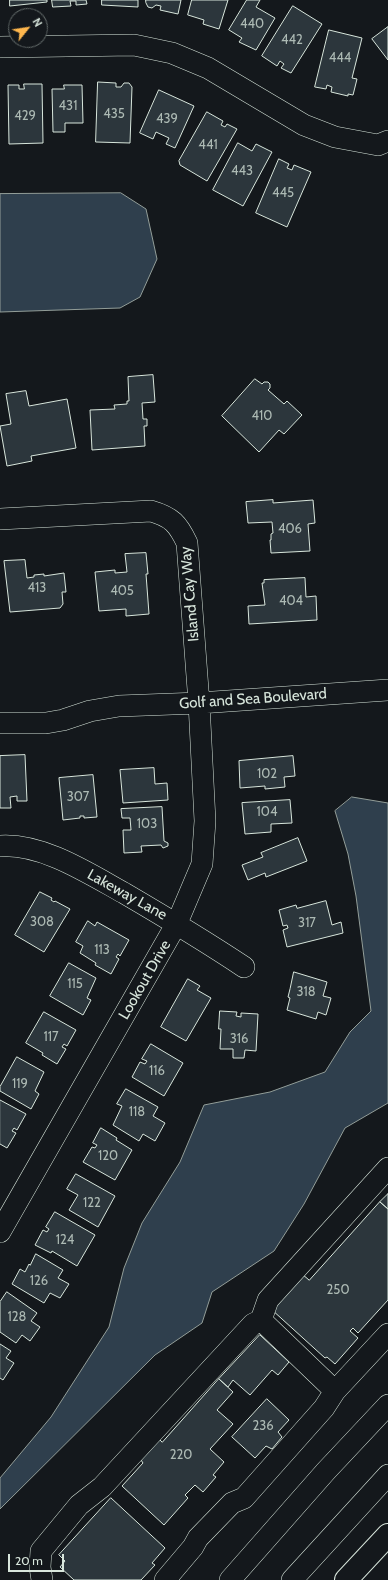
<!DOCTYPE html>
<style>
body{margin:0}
#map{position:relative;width:388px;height:1580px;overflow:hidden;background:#14181c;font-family:Cabin,sans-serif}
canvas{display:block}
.north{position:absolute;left:8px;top:8px;width:40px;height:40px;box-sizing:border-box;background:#14181c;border:1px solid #626a69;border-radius:50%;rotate:60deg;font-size:11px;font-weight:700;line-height:16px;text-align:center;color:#d8e6dc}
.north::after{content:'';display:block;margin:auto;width:14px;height:18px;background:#ffb74d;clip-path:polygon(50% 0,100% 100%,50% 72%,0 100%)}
.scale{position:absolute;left:8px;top:1554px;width:56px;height:18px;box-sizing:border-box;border:2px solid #d8e6dc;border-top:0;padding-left:5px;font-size:12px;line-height:14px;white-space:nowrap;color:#d8e6dc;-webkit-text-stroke:3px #14181c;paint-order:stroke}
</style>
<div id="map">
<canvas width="388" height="1580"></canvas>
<div class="north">N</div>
<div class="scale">20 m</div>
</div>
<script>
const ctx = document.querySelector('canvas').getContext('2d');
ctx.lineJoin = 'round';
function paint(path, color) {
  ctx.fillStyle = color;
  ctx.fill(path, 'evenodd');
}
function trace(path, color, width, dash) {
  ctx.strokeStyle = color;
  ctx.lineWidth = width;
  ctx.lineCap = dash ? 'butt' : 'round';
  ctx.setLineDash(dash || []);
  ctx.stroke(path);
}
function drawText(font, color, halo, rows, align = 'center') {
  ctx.font = font + ' Cabin,sans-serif';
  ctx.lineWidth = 3;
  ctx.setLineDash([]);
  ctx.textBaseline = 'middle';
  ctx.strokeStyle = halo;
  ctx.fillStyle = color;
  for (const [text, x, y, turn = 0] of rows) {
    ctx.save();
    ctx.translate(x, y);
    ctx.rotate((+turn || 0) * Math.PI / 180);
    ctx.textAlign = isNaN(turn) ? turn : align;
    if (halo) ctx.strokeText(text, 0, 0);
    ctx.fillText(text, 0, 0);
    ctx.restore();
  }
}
const water = new Path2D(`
 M121 193 146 209 157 259 140 297 120 308 0 312V194Z
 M352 797 388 803V1103L345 1128 304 1204 274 1251 212 1292 202 1323 155 1355 0 1509V1478L51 1417 109 1327 124 1268 142 1223 180 1162 204 1105 270 1092 325 1072 350 1032 371 1011 356 896 348 854 335 811Z`);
const building = new Path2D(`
 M10 0H47V2L10 6Z
 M52 0H86L87 4 76 5V1H70L71 6 53 7Z
 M102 0H138V7L102 5Z
 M146 0H181L178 14 160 10 161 6 156 5 152 8 148 7 146 3Z
 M192 0H228L219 29 203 24 204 20 188 15Z
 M247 0H260L256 7 275 18 256 50 239 42 242 38 229 30Z
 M293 6 322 24 291 73 281 68 284 64 280 61 277 66 262 56Z
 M388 27V60L372 39Z
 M329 30 362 38 352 78 357 79 353 95 348 94V96L331 92 332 87 327 85 326 89 315 87Z
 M98 82 116 83V87H121L124 83H129L132 87 130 143 96 142Z
 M24 84H42L43 143 9 144 8 85H19V89H24Z
 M64 85H82L83 123H65V132H53L52 89H64Z
 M159 90 194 106 175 148 166 144 169 138 156 132 153 139 140 133Z
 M207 112 223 121 221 125 225 127 227 124 237 129 207 181 180 165 179 161Z
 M238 143 252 151 256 144 272 152 243 206 213 190Z
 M279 159 289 164 287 168 292 170 294 165 311 172 287 227 256 213Z
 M153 375 155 402 142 403 143 419H147V426H144L145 446 92 450 90 410 115 409 114 405 127 404V401H129L128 377Z
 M255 379 262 384 264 382H268L270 384V388L268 390 284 404 287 401 302 415 284 434 279 430 259 452 222 416Z
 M26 391 29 406 67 399 76 448 31 456 32 461 7 466 0 426 11 424 6 394Z
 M273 500V503L313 500 315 523 308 524 310 551 271 553 270 540H271V534L273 533 272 522 248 523 246 502Z
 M146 553 148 574H146L149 614 126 616V609L99 611 95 572 115 570V573L127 572 125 554Z
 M25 560 27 578 34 577V575L44 574V576L64 573 66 592H62L63 604 60 608 10 612 4 561Z
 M305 578 306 597 316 596 317 620 249 624 248 606 265 605 262 583H264V580Z
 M25 755 27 801H17V796L10 797 11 808H0V756Z
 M293 756 295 776 284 777 285 787 265 789V786L240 788 239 761Z
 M154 768 155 784 167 783 168 800 123 803 120 770Z
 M93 775 97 817 84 818V816H80V818L63 820 59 778Z
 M290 800 292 823 271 824V832L245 834 242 803Z
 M162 807 164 841 168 843V846L163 848 161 845 141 846 142 852 124 853 123 830H131L130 818H122L121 809Z
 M298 838 307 861 266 877 265 873 248 880 242 865 263 857 261 853Z
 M40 892 52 898 51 900 54 902 55 901 70 909 44 952 15 935Z
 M326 901 332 925 341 922 343 933 287 947 283 930 288 928 287 925 283 926 279 910 296 905 297 908Z
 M88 921 95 926 97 922 129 940 120 956 118 954 116 957 119 959 111 974 95 965 96 963 80 953 83 946 76 942Z
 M69 963 96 978 87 998 91 1000 83 1015 50 996Z
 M294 972 327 982 323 996 331 998 326 1015 318 1012 316 1019 287 1010 290 998 288 997 290 989Z
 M188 979 200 986 197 990 211 998 186 1041 161 1027Z
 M220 1011 237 1012 236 1016 241 1017V1013L258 1014 256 1051 245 1050 244 1058H233V1049H220L221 1029H219Z
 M44 1012 76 1030 67 1046 64 1044 62 1047 66 1049 57 1064 42 1055 43 1053 26 1043Z
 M151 1044 183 1063 164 1096 132 1077 140 1062 145 1064 147 1061 142 1059Z
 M17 1057 44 1072 35 1091 39 1094 31 1109 0 1091V1087Z
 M126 1089 158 1107 153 1116 165 1123 155 1141 143 1134 139 1141 113 1125 122 1106 117 1104Z
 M0 1100 26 1114 17 1130 14 1128 12 1131 16 1133 7 1148 0 1144Z
 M101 1128 117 1138 116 1140 132 1150 115 1180 83 1162 92 1147 95 1148 97 1145 93 1143Z
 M76 1174 115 1196 98 1227 69 1210 78 1195 67 1189Z
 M388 1194V1209L380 1202Z
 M380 1202 388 1209V1300L358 1333 353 1328 350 1331 358 1338 335 1364 327 1357 325 1358 271 1309 302 1274 309 1280Z
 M55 1212 95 1235 77 1266 52 1251 51 1253 35 1245 43 1230 47 1232 49 1229 46 1227Z
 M36 1254 63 1270 58 1278 69 1284 60 1298 50 1293 44 1303 12 1284 20 1269 25 1272 29 1264 30 1265Z
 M7 1292 37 1313 31 1321 40 1327 30 1341 22 1335 16 1343 0 1332V1302Z
 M260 1335 289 1362 278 1375 272 1370 250 1395 233 1380 228 1387 219 1379Z
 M0 1344 11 1351 6 1358 14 1363 3 1380 0 1378Z
 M219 1379 233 1392 217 1410 233 1424 210 1449 224 1462 213 1475 216 1477 203 1492 195 1485 185 1495 188 1498 164 1525 122 1486 143 1463 141 1460 159 1439 162 1442Z
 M267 1399 289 1420 278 1432 282 1437 272 1449 266 1446 255 1458 232 1437Z
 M111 1498 165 1548 152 1563 155 1565 141 1580H74L60 1567 65 1561 59 1555Z`);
const minor = new Path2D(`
 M0 47 134 45 172 53 208 68 304 125 335 137 378 145 388 141
 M0 519 151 511C172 517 178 524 187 543L199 703 205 821 202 864 177 923 0 1232
 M0 723H46L63 720 90 711 119 706 199 703 388 690
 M0 846C42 843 88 873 124 893 165 917 205 941 244 967
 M261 1320 268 1300 388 1168
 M42 1580 40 1567 41 1551 79 1505 102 1487 253 1324 261 1320 335 1391
 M165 1580 193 1547 198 1538 232 1503 244 1498 324 1408 335 1391 388 1334
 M230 1580 326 1471 388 1405
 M292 1580 388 1475`);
const major = new Path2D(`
 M346 1580 388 1535`);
const numberNames = [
 ["440",252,24],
 ["442",292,40],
 ["444",340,58],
 ["431",68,106],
 ["435",114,114],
 ["429",25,116],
 ["439",167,119],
 ["441",208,145],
 ["443",242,171],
 ["445",283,193],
 ["410",262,416],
 ["406",290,529],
 ["413",37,588],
 ["405",122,591],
 ["404",291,601],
 ["102",267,774],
 ["307",78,797],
 ["104",267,812],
 ["103",147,824],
 ["308",42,922],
 ["317",307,923],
 ["113",102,950],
 ["115",75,984],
 ["318",306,992],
 ["117",51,1037],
 ["316",239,1039],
 ["116",157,1071],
 ["119",20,1084],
 ["118",137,1112],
 ["120",108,1156],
 ["122",92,1203],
 ["124",65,1240],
 ["126",39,1281],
 ["250",338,1290],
 ["128",17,1317],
 ["236",263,1426],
 ["220",181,1455]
];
const streetNames = [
 ["Island Cay Way",190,594,-95],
 ["Golf and Sea Boulevard",253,699,-4],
 ["Lakeway Lane",127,895,29],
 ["Lookout Drive",145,980,-60]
];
paint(water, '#2f3f4d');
trace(water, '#939e99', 1);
paint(building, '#2c363c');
trace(building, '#d8e6dc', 1);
trace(minor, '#d8e6dc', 22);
trace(major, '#d8e6dc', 24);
trace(minor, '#14181c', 21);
trace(major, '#14181c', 22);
drawText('13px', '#adbab4', null, numberNames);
drawText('15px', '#d8e6dc', '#14181c', streetNames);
</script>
